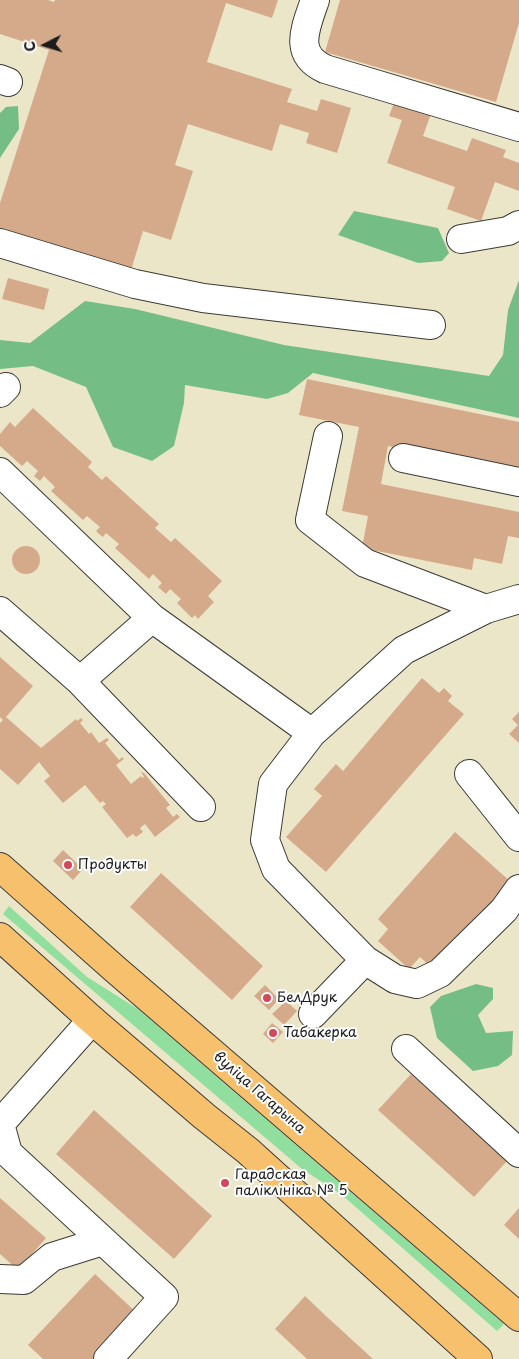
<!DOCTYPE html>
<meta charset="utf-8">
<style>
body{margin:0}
#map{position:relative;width:519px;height:1359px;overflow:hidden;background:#ece6c9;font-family:"Playpen Sans",sans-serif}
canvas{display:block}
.north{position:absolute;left:20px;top:20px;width:50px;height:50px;-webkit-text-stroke:4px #fff;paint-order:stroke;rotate:265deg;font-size:14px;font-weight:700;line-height:20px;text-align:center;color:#1c1c1c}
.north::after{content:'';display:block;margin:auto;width:18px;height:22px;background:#1c1c1c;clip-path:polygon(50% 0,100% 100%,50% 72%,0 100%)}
</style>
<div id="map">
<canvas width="519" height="1359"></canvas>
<div class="north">С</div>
</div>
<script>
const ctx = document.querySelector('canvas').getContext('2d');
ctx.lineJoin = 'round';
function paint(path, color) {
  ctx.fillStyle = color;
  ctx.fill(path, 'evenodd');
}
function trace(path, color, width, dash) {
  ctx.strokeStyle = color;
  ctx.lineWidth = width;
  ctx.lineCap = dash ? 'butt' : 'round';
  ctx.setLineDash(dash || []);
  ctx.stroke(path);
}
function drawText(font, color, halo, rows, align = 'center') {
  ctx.font = font + ' "Playpen Sans",sans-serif';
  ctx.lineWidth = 4;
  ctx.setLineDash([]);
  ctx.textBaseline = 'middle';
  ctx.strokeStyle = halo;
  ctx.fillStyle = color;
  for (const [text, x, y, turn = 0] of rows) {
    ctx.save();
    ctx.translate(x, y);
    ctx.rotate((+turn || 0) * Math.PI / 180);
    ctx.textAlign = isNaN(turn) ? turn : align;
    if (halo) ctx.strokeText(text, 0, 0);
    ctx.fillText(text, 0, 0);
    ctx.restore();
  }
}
const green = new Path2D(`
 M9 906 87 977 138 1009 504 1324 497 1331 342 1195 302 1169 3 914Z`);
const forest = new Path2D(`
 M18 106 19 129 0 158V113L6 107Z
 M354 211 438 228 449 253 442 261 418 263 338 235Z
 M519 280V418L313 373 288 393 267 399 185 385 184 403 174 446 152 461 113 447 86 387 33 366 0 369V340L30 343 85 301 135 309 284 345 489 376 503 355 508 310Z
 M476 984 493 988V999L478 1015 486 1033 513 1031 512 1055 498 1066 473 1071 437 1038 430 1007 441 996Z`);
const building = new Path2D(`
 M0 0H48L54 2 55 0H278L272 18 226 3 207 62 292 89 287 102 317 111 321 99 351 108 337 153 306 143 309 133 280 124 272 151 188 124 175 165 193 171 171 240 143 231 128 280 0 233V203L49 50 0 34Z
 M340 0H519V23L496 102 325 52Z
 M396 98 432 111 423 136 467 151 472 138 506 150 503 157 519 163V191L495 182 481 221 447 209 455 187 387 163 402 120 389 116Z
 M8 278 49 289 44 310 2 299Z
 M307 379 519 422V468L445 458 388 446 381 484 519 512V538L508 536 502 564 474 558 472 570 362 548 368 516 342 511 359 427 299 415Z
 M33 408 92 462 88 467 102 480 106 476 159 524 155 528 171 542 175 538 222 581 208 596 214 602 198 619 195 615 192 618 177 603 181 599 170 589 166 594 158 587 162 583 153 574 149 579 115 548 119 544 106 533 103 537 99 534 96 531 100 527 87 516 83 520 51 491 55 487 44 476 40 481 34 476 38 471 27 461 22 466 0 446V434L10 422 15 427Z
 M12 560a14 14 0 1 1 28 0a14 14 0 1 1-28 0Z
 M0 657 33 686 6 717 41 748 76 719 77 721 81 718 83 720 80 723 89 734 91 732 99 743 107 738 109 740 105 743 119 760 122 757 124 759 116 765 131 784 141 776 142 778 144 777 141 772 144 773 170 805 166 808 173 817 177 814 180 817 155 837 145 824 140 828 143 832 136 837 133 834 127 838 102 807 106 804 103 801 100 803 85 785 63 803 44 781 50 776 39 762 18 785 0 769V723L3 720 0 717Z
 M422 678 439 693 444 688 452 696 448 701 464 714 326 872 286 837 322 796 314 789 336 764 343 771Z
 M519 712V743L509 734 518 725 512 719Z
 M455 832 512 883 434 970 420 957 409 969 378 941 388 929 378 919Z
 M63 850 83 869 73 880 53 861Z
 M161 873 263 966 232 1000 130 907Z
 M265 985 279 999 269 1010 254 996Z
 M286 1001 297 1011 284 1025 272 1014Z
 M272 1023 283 1032 273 1043 263 1034Z
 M411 1074 507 1161 474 1197 378 1110Z
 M94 1110 212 1216 174 1259 56 1154Z
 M0 1198 46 1238 18 1270 0 1254Z
 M519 1208V1239L504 1225Z
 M95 1274 137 1313 94 1359H43L28 1345Z
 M305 1296 326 1316 373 1359H307L275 1329Z`);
const minor = new Path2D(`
 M315 0C306 27 292 54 325 69L519 127
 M0 79 8 82
 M461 239 508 231 519 225
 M0 243 135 284 203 298 431 325
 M0 393 6 387
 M328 436 310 520 365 563 486 609
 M403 458 519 482
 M0 472 152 618
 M519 599 486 609 404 650 312 733 273 784 265 840 276 869 365 960 395 979 417 984 440 973 504 910 519 889
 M0 611 80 681 201 807
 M80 681 152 618 312 733
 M469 774 519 837
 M313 1014 365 960
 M92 1020 0 1124 8 1153 164 1297 108 1359
 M406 1049 519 1153
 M0 1279 24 1280 52 1257 103 1241`);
const major = new Path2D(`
 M0 867 116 970 519 1317
 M0 937 92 1020 204 1116 248 1151 478 1359`);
const markers = [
 [68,865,5,"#d1495b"],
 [267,998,5,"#d1495b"],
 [273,1033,5,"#d1495b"],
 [225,1183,5,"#d1495b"]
];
const poiNames = [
 ["Продукты",78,865],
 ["БелДрук",277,998],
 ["Табакерка",283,1033],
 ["Гарадская",235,1175],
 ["паліклініка № 5",235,1191]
];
const streetNames = [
 ["вуліца Гагарына",259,1093,41]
];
paint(green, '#91df9e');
paint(forest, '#74be85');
paint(building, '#d5aa8a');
trace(minor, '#3b3a36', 30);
trace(major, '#3b3a36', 30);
trace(minor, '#fff', 28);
trace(major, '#f7c06c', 28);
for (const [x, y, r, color] of markers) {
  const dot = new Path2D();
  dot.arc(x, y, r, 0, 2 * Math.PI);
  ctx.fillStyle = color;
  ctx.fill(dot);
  trace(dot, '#fff', 2);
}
drawText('14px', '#1c1c1c', '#fff', poiNames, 'left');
drawText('14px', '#1c1c1c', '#fff', streetNames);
</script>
